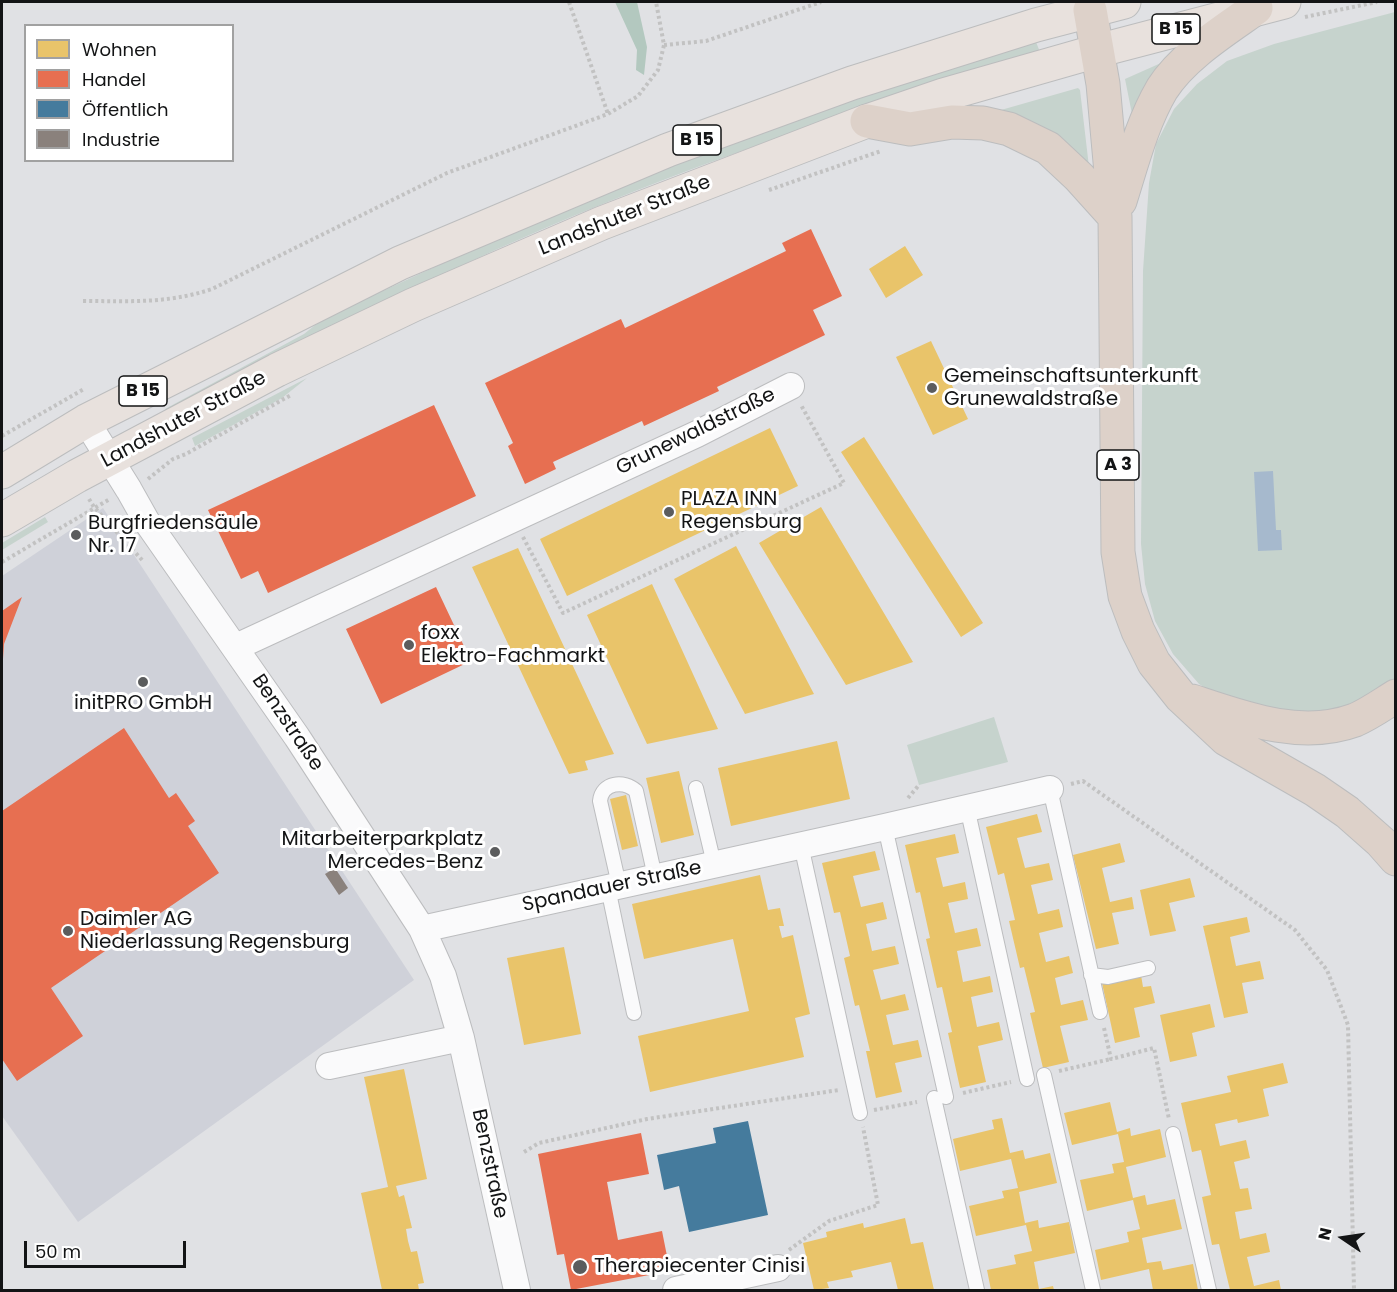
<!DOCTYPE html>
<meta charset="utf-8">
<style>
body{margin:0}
#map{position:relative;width:1397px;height:1292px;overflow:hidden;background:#e0e1e4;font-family:Poppins,sans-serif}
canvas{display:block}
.frame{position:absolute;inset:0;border:3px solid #131415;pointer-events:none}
.legend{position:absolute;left:24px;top:24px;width:210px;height:138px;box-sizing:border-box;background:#fff;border:2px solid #a1a1a1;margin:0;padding:8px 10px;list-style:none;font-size:18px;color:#131415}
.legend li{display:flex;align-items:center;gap:12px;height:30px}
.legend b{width:30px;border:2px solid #a1a1a1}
.north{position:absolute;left:1313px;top:1208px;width:60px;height:60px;-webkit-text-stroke:4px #fff;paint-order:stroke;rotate:283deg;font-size:16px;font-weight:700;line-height:24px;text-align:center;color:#131415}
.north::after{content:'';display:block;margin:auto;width:21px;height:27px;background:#131415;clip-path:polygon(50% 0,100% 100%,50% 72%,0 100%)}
.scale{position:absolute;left:24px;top:1241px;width:162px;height:27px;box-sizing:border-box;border:3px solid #131415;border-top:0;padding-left:8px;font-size:18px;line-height:21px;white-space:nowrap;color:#131415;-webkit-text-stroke:4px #fff;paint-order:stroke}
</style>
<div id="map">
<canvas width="1397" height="1292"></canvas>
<div class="frame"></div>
<ul class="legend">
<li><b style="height:16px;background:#e9c46a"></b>Wohnen</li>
<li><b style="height:16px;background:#e76f51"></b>Handel</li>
<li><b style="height:16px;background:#457b9d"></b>Öffentlich</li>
<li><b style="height:16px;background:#8a817c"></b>Industrie</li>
</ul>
<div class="north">N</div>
<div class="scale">50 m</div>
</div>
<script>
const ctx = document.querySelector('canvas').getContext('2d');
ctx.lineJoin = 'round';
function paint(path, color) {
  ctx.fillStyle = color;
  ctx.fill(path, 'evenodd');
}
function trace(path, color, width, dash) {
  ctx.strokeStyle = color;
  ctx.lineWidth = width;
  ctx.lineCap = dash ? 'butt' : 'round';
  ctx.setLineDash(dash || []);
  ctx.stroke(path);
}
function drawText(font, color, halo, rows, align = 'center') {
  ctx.font = font + ' Poppins,sans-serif';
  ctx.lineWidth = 6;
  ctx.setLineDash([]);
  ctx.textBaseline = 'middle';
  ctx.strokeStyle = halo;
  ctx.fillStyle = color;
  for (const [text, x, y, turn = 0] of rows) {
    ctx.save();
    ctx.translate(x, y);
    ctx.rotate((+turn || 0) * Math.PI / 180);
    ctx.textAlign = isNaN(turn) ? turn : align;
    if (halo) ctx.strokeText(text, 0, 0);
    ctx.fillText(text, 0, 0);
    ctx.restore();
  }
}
const built = new Path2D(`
 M103 508 414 980 78 1222 2 1116V576Z`);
const green = new Path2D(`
 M1395 12V680L1343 712 1304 719 1231 704 1199 684 1173 654 1155 621 1145 584 1141 544 1143 271 1149 183 1156 144 1174 109 1197 84 1227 61 1274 44Z
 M1036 42 1040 52C872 105 705 159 543 229 415 284 292 350 167 412L165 409 304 334 324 318 504 235 643 176 876 90Z
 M1161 63 1132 114 1125 79Z
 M1078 88 1080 90 1089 167 1001 110Z
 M307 378 282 398 195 446 192 438Z
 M45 517 48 522 2 550V543Z
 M994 717 1008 762 919 785 907 745Z`);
const forest = new Path2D(`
 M615 2H637L647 47 644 75 636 70 637 50Z`);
const water = new Path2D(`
 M1273 471 1276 530H1281L1282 550 1258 551 1254 472Z`);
const homes = new Path2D(`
 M905 246 923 275 886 298 869 269Z
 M931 341 968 419 933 435 896 357Z
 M770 428 798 486 567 596 540 539Z
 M864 437 983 623 961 637 841 452Z
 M821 507 913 662 846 685 759 543Z
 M736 546 814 694 745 714 674 579Z
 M518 548 614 754 585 761 588 770 569 774 472 567Z
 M652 584 718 729 647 744 587 615Z
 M837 741 850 799 731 826 718 768Z
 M679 771 694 835 661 843 646 778Z
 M626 795 638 846 622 850 610 799Z
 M1037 814 1042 832 1017 838 1025 868 1049 863 1053 880 1031 885 1038 914 1059 909 1063 927 1039 933 1046 962 1069 956 1073 973 1055 978 1061 1005 1083 1000 1088 1020 1060 1026 1069 1062 1043 1068 1030 1013 1035 1012 1024 967 1020 968 1009 921 1015 920 1004 873 998 875 986 827Z
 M955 834 959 853 936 858 943 887 965 882 968 899 948 903 955 933 977 928 981 946 957 951 963 982 990 976 993 992 971 997 977 1027 999 1022 1003 1040 978 1046 986 1082 960 1088 948 1033 952 1032 942 987 937 988 926 939 930 938 920 892 916 893 905 845Z
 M1120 843 1125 862 1102 868 1110 902 1132 897 1134 909 1112 913 1119 944 1096 949 1073 855Z
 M875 851 880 870 853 876 861 907 883 902 887 919 866 924 872 951 895 946 899 964 873 970 881 1000 905 994 909 1010 886 1015 893 1045 918 1040 922 1057 895 1063 902 1092 876 1098 866 1051H870L859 1005 855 1006 844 958 850 956 840 912 834 913 822 863Z
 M760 875 768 910 780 908 784 926H779L782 938 793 935 810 1014 795 1018 804 1057 650 1092 638 1036 749 1011 733 939 644 959 632 904Z
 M1190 878 1195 897 1169 903 1176 931 1150 936 1140 890Z
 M1247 917 1250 932 1230 937 1236 966 1260 961 1264 979 1242 983 1248 1013 1224 1018 1203 926Z
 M564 947 581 1034 524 1045 507 958Z
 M1141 975 1143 987 1151 986 1155 1003 1134 1008 1140 1037 1115 1043 1102 983Z
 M1210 1004 1215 1027 1192 1033 1197 1056 1170 1062 1160 1015Z
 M1283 1063 1288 1083 1263 1089 1269 1116 1238 1123 1237 1119 1215 1124 1220 1146 1246 1140 1250 1158 1234 1162 1240 1189 1248 1188 1252 1209 1235 1212 1240 1239 1266 1233 1270 1252 1247 1257 1254 1286 1279 1280 1281 1290H1230L1219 1244 1212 1245 1202 1197 1211 1195 1201 1150 1192 1152 1181 1103 1231 1092 1227 1076Z
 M404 1069 427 1179 396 1186 399 1197 404 1195 412 1228 406 1229 408 1241 411 1252 417 1251 424 1283 418 1284 419 1290H382L361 1193 388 1187 364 1077Z
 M1110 1102 1117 1132 1130 1128 1131 1136 1160 1129 1166 1157 1126 1167 1133 1198 1145 1195 1147 1205 1175 1199 1182 1229 1142 1238 1147 1263 1161 1261 1163 1270 1193 1264 1198 1290H1153L1149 1269 1101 1280 1095 1250 1129 1242 1127 1232 1140 1229 1133 1200 1087 1211 1080 1180 1114 1173 1112 1164 1124 1162 1118 1134 1072 1145 1064 1113Z
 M1002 1118 1010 1153 1023 1150 1025 1159 1050 1153 1057 1183 1019 1192 1025 1223 1038 1220 1039 1228 1069 1222 1075 1253 1034 1262 1039 1289 1053 1286 1054 1290H991L987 1270 1016 1264 1014 1255 1032 1251 1026 1225 976 1236 969 1206 1004 1198 1002 1191 1018 1188 1011 1159 960 1171 953 1139 994 1129 992 1120Z
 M905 1218 911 1244 923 1242 934 1290H898L891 1262 851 1271 853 1277 827 1282 829 1288 814 1290 803 1243 827 1237 826 1232 863 1223 864 1228Z`);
const shops = new Path2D(`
 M811 229 842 296 813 310 825 335 717 387 719 391 644 426 642 421 553 462 556 469 525 484 508 446 513 443 485 383 621 319 625 328 786 251 782 243Z
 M434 405 476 496 268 593 258 571 241 579 208 510Z
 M436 587 471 661 381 704 346 629Z
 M22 597 4 644 3 659H2V611Z
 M124 728 169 798 176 793 195 821 188 826 219 873 51 988 83 1036 17 1081 2 1059V811Z
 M641 1133 649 1174 607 1182 618 1240 662 1231 670 1271 571 1290 564 1254 557 1255 538 1154Z`);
const public = new Path2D(`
 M748 1121 768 1215 689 1232 679 1186 664 1190 657 1155 716 1143 713 1128Z`);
const industry = new Path2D(`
 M335 868 348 888 339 895 325 874Z`);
const path = new Path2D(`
 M569 2 608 114
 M1305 17 1377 2
 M664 45 706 41 821 2
 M769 190 881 151
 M83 301C129 301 167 304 212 289L447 173 608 114 638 96 658 70 664 45 656 2
 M2 436 84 389
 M148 479 173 459 186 454 291 395
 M89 499 94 507 143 561
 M523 537 563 613 844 483 801 405
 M2 562 110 499
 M1071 784 1083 781 1295 930 1327 970 1348 1025 1354 1290
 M908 798 919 785
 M1104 1028 1111 1059 1154 1048 1169 1119
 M1059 1071 1111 1059
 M963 1093 1011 1082
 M874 1110 917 1102
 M524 1152 539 1143 647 1119 839 1090
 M789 1250 829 1221 878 1205 863 1127`);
const service = new Path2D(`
 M696 788 714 864
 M1050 789 1100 1012
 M967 807 1027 1079
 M885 827 946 1097
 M801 845 860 1113
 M619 885 600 801C602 782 624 780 636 791L655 877
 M608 888 634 1013
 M1091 975 1108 977 1148 968
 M1044 1075 1093 1290
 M934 1098 977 1290
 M1173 1134 1209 1290`);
const minor = new Path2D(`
 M86 421 129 490 147 522 297 737 422 929 443 976 461 1038 517 1290
 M236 647 697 434 791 386
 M422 929 885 827 1050 789
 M329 1066 461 1038
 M676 1290 778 1268`);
const primary = new Path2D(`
 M2 472 86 421 400 263 668 150 852 83 1036 25 1124 2
 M2 520 77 476 277 370 413 305 602 223 867 121 943 95 1097 51 1284 2`);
const motorway = new Path2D(`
 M1090 10 1103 84 1115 217 1118 552 1125 596 1138 631 1154 663 1181 697 1226 739 1315 790 1347 812 1381 842 1396 859
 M867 121 910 129 952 122 983 123 1009 129 1048 148 1079 177 1115 217
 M1120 201C1132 163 1142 123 1162 89 1183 56 1225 30 1256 8
 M1192 701C1243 718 1301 740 1355 720 1369 714 1383 704 1396 696`);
const markers = [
 [932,388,6,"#5b5c5d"],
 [669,512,6,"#5b5c5d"],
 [76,535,6,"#5b5c5d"],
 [409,645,6,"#5b5c5d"],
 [143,682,6,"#5b5c5d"],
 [495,852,6,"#5b5c5d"],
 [68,931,6,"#5b5c5d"],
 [580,1267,8,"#5b5c5d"]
];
const shields = [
 [1176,29,48],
 [697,140,48],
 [143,391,48],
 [1118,465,42]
];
const shieldNames = [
 ["B 15",1176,29],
 ["B 15",697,140],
 ["B 15",143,391],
 ["A 3",1118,465]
];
const streetNames = [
 ["Landshuter Straße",625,216,-22],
 ["Landshuter Straße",184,420,-28],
 ["Grunewaldstraße",696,432,-26],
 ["Benzstraße",287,723,56],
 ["Spandauer Straße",612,887,-12],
 ["Benzstraße",489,1164,78]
];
const poiNames = [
 ["Gemeinschaftsunterkunft",944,377],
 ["Grunewaldstraße",944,400],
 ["PLAZA INN",681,500],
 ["Regensburg",681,523],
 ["Burgfriedensäule",88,524],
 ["Nr. 17",88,547],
 ["foxx",421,634],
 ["Elektro-Fachmarkt",421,657],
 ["initPRO GmbH",143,704,"center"],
 ["Mitarbeiterparkplatz",483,840,"right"],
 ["Mercedes-Benz",483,863,"right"],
 ["Daimler AG",80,920],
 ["Niederlassung Regensburg",80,943],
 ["Therapiecenter Cinisi",594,1267]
];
paint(built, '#cfd1d9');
paint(green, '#c6d3cd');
paint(forest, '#b3c8bf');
paint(water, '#a6b9cd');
paint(homes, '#e9c46a');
paint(shops, '#e76f51');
paint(public, '#457b9d');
paint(industry, '#8a817c');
trace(service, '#bcbdbf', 16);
trace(minor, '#bcbdbf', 28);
trace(primary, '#bcbdbe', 35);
trace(motorway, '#bcbdbe', 35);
trace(path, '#c2c2c2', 4, [3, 3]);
trace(service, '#fafafb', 14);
trace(minor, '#fafafb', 26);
trace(primary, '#e8e1dd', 33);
trace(motorway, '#ddd1c9', 33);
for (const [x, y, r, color] of markers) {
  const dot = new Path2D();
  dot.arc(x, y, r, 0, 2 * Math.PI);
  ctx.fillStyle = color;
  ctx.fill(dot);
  trace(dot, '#fff', 2);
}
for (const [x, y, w] of shields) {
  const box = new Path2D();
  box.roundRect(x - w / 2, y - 15, w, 30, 4.5);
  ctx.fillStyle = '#fff';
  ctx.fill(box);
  trace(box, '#131415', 1.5);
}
drawText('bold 18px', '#131415', null, shieldNames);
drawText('20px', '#131415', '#fff', streetNames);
drawText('20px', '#131415', '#fff', poiNames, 'left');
</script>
